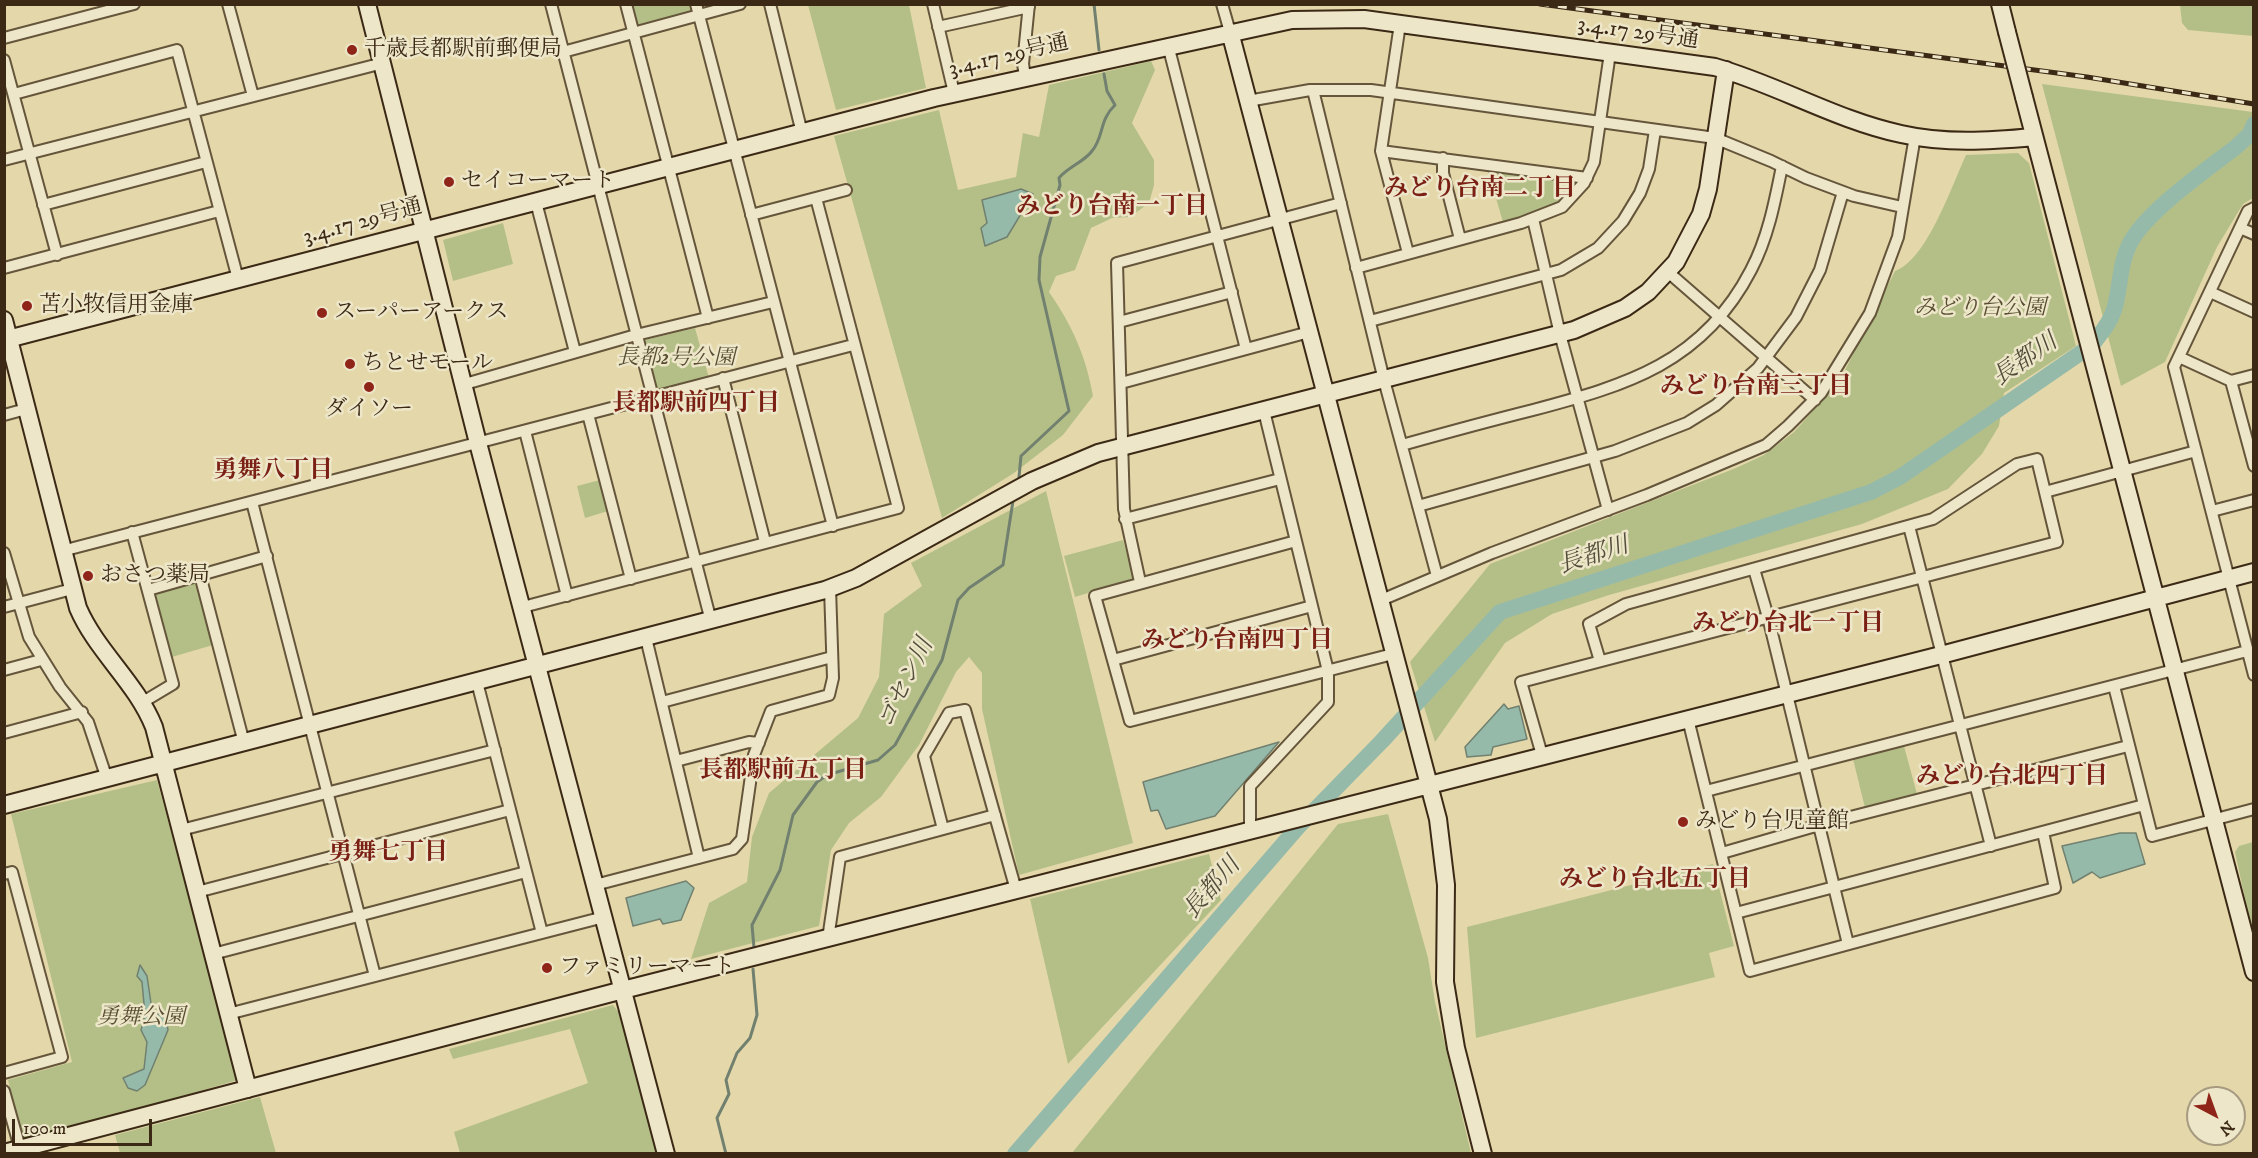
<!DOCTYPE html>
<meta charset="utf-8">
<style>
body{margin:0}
#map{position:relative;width:2258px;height:1158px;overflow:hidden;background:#e4d8aa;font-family:"IM FELL DW Pica",serif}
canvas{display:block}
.frame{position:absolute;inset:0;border:6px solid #3b2916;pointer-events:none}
.north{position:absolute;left:2186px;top:1086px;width:60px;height:60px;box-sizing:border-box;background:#ede6c8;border:2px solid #a69a81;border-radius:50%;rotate:139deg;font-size:16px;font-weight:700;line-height:24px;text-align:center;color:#3b2916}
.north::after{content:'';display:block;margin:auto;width:21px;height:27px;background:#8f2418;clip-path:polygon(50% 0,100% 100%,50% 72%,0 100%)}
.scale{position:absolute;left:12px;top:1119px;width:140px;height:27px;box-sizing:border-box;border:3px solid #3b2916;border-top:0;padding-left:8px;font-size:18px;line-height:21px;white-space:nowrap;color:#3b2916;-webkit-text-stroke:4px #ede6c8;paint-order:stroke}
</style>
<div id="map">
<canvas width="2258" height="1158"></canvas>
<div class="frame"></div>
<div class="north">N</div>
<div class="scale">100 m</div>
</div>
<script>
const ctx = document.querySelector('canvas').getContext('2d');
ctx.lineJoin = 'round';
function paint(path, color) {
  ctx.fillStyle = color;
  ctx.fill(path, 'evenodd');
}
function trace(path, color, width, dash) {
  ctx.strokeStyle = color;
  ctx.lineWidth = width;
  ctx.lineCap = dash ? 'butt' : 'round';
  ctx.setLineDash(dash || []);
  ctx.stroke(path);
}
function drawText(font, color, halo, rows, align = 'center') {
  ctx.font = font + ' "IM FELL DW Pica","Noto Serif JP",serif';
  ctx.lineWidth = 5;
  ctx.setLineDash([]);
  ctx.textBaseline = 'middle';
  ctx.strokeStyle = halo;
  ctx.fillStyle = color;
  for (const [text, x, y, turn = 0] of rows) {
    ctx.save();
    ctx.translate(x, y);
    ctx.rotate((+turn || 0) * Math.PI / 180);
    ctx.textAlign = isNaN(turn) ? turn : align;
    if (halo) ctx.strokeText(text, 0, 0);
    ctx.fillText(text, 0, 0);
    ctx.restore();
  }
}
const green = new Path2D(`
 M632 5H690L693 13 637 27Z
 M808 5H909L926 88 836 110Z
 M2180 5H2253V36L2188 30 2182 23Z
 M1151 61 1155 70 1132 123 1154 160V185L1149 203 1130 217 1112 218 1091 228 1075 270 1056 276 1049 292C1072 325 1086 356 1093 396L1063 435 1014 473 942 518 834 136 939 110 958 190 1016 177 1023 133 1039 137 1049 85Z
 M2042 84 2253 112V198L2243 204 2217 247 2165 362 2121 386Z
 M2018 153 2029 163 2076 346 2004 393 1999 426 1982 454 1948 489 1862 524 1609 595 1552 614 1505 643 1435 742 1410 662 1490 564 1736 468 1764 455 1794 432 1839 382 1895 271C1927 260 1952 185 1966 155Z
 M1487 168 1572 180 1575 186C1551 211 1535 214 1503 222Z
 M503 223 513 264 453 281 443 240Z
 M695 328 709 378 657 391 645 340Z
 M600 480 608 511 585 518 577 486Z
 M1046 491 1133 843 1019 875 982 709V673L969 657 956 672 919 745 881 797 849 823 831 850 819 926 691 959 709 903 747 882 752 837 769 793 858 718 879 677 884 614 922 586 911 563Z
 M1123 540 1134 579 1075 597 1064 556Z
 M195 583 213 645 172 657 155 594Z
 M1904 746 1917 794 1865 808 1853 759Z
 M157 780 238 1080 23 1142 8 1080 72 1062 11 814Z
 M1388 814 1428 958 1435 1002 1471 1153H1072L1338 824Z
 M2253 842H2254L2253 937 2235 852 2239 846Z
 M1209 854 1221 900 1068 1064 1030 899Z
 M1713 864 1734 946 1709 953 1715 977 1476 1038 1467 927Z
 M613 1005 623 1018 656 1153H460L454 1132 588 1083 570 1029 453 1059 449 1049Z
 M260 1097 276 1153H120L115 1135Z`);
const water = new Path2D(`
 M1021 189 1033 194 1007 237 985 246 981 228 987 223 982 200Z
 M1504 704 1508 709 1519 706 1527 739 1493 747 1491 755 1467 757 1465 747Z
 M1279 742 1215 816 1166 829 1158 810 1151 811 1143 782Z
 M2120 833H2136L2145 864 2100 878 2092 872 2073 883 2062 846Z
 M686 881 694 888 681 920 663 924 660 919 633 926 626 898Z
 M140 965 147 976 152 1010 166 1019 168 1030 145 1085 137 1091 128 1088 123 1078 144 1069 147 1042 141 1030 145 1015 142 982 137 976Z`);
const stream = new Path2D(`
 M1094 4 1099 50
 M1019 477 1021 456 1069 411 1039 280 1040 257 1060 185 1059 178C1068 167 1084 162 1092 151 1104 137 1099 120 1115 105L1107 91 1104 74
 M754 948 752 925 780 870 793 815 817 782 827 775 878 760 895 745 942 660 958 600 969 588 1003 565 1013 501
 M726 1154 717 1118 729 1094 726 1080 737 1053 750 1038 757 1015 753 969`);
const river = new Path2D(`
 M1015 1154 1298 827 1382 741 1500 612 1871 492 1900 477 2092 345C2101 333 2110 323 2114 310 2121 287 2119 264 2130 243 2147 211 2206 170 2236 147L2250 134 2254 124`);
const street = new Path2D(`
 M228 4 253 96
 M551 4 711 621
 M626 4 708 318
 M696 4 833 526
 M770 4 802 133
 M933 4 954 93
 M1222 4 1230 32
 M1400 24 1381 151 1408 253
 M938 27 1029 7
 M4 38 134 4
 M1168 45 1246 349
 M563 52 740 4
 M4 60 57 255
 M1025 76 1023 64 1029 4
 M1313 90 1384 380 1437 576
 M14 94 177 50 238 279
 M1248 101 1310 90H1371L1715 138 1771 161 1806 178 1854 196 1902 207
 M1381 151 1587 178
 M1443 158V173L1460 239
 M4 160 383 63
 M536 202 575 352
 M43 205 206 162
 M2254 208 2248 211 2174 367 2254 675
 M751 215 846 190
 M1533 219 1560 334 1608 510
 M2240 228 2254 234
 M4 268 219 211
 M1356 268 1521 223 1562 207 1584 183 1594 162 1610 53
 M1668 272 1815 400
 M2210 292 2254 312
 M1370 321 1561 270 1598 248 1623 221 1640 193 1649 169 1655 130
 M1119 322 1232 292
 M2179 357 2231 381 2254 375
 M723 378 765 542
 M2231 381 2254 466
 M1121 383 1309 332
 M465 384 636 335 773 302
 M588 414 631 579
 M4 415 26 409
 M525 431 567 596
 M1402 445C1445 433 1489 421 1533 410 1627 385 1703 363 1751 270 1768 238 1775 201 1782 166
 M2045 492 2196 451
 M252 502 375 976
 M1418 506 1615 451 1687 423 1716 405 1758 368 1796 317 1820 270 1843 192
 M2212 511 2254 500
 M1125 519 1280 479
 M1909 526 1991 846
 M132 532 173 684 143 702
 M1296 541 1095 596 1130 721 1393 654
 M62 551 853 345
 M4 553 29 637 60 687 88 722 107 779
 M1754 569 1768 617 1848 944
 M200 575 244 743
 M1140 582 1124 509 1117 263 1341 203
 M148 590 267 556
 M1379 601 1492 553 1647 495 1766 445 1788 426 1821 393 1870 313 1898 237 1915 136
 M4 607 72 589
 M523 607 898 508 816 198
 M646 638 699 858
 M1113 660 1312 606
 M4 670 41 660
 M477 682 542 933
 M2114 686 2152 836 2254 809
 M662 702 832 657
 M1688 719 1750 971 2055 888 2043 832
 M4 733 82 712
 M1542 755 1521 682 2057 542 2037 459 2017 464 1933 519 1626 604 1589 624 1600 661
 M676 761 749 742 759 743
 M1706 791 2247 651
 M1250 828V786L1328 702V671L1264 411
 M943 829 924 756 949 713 965 710 1016 890
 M181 830 495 750
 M1722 853 1819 825 2128 746
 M4 874 12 872 62 1057 4 1073
 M595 885 733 849 742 839 754 755 771 711 829 695 833 678 830 588
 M197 892 510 810
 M1736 913 2144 805
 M828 939 840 857 995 815
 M213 954 526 872
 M228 1014 604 917
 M4 1091 20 1148`);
const secondary = new Path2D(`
 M367 4 478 443 666 1154
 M2000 4 2007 32
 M1230 32 1438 819 1446 885 1445 982 1456 1048 1483 1154
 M2024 97 2254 972
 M4 320 78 608C97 652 136 682 154 727L248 1089
 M4 340 934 98 1292 20 1364 19 1715 67C1778 85 1836 120 1901 134 1945 144 1990 141 2034 137
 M4 805 825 590 856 578 1032 481 1098 453 1574 330 1625 308 1648 292 1676 262 1701 214 1708 189 1726 70
 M4 1153 623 990 1941 655 2254 572`);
const rail = new Path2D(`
 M1540 4 2087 77 2254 104`);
const secondaryBridge = new Path2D(`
 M2007 32 2024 97`);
const markers = [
 [352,50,6,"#8f2418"],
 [449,182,6,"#8f2418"],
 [27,306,6,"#8f2418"],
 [322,313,6,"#8f2418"],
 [350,364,6,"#8f2418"],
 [369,387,6,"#8f2418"],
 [88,576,6,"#8f2418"],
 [1683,822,6,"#8f2418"],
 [547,968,6,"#8f2418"]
];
const streetNames = [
 ["3.4.17 29号通",1638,34,8],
 ["3.4.17 29号通",1009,57,-13],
 ["3.4.17 29号通",363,223,-15]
];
const poiNames = [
 ["千歳長都駅前郵便局",364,50],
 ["セイコーマート",461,182],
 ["苫小牧信用金庫",39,306],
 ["スーパーアークス",334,313],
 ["ちとせモール",362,364],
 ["ダイソー",369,410,"center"],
 ["おさつ薬局",100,576],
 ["みどり台児童館",1695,822],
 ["ファミリーマート",559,968]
];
const parkNames = [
 ["みどり台公園",1980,309],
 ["長都2号公園",676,359],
 ["勇舞公園",141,1018]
];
const neighbourhoodNames = [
 ["みどり台南二丁目",1480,190],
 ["みどり台南一丁目",1112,208],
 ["みどり台南三丁目",1756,388],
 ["長都駅前四丁目",696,405],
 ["勇舞八丁目",273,472],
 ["みどり台北一丁目",1788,625],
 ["みどり台南四丁目",1237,642],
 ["長都駅前五丁目",783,772],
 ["みどり台北四丁目",2012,778],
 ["勇舞七丁目",388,854],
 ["みどり台北五丁目",1655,881]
];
const waterNames = [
 ["長都川",2026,361,-35],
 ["長都川",1594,557,-18],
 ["ゴセン川",907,684,-64],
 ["長都川",1213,889,-49]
];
paint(green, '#b4bf88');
paint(water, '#95baaa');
trace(water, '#71806f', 1.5);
trace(stream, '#71806f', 3);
trace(river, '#95baaa', 16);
trace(street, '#65553b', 14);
trace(secondary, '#3b2916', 20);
trace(street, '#ede6c8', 10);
trace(secondary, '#ede6c8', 16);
trace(rail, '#3b2916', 5);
trace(rail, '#ede6c8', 3, [9]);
trace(secondaryBridge, '#3b2916', 20, []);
trace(secondaryBridge, '#ede6c8', 16);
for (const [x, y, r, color] of markers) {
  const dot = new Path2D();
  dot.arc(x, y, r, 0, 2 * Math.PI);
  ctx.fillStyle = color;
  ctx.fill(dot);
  trace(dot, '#ede6c8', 2);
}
drawText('22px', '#3b2916', '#ede6c8', streetNames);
drawText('22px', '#3b2916', '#ede6c8', poiNames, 'left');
drawText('italic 22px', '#594e32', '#ede6c8', parkNames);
drawText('bold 24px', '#7a1f14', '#ede6c8', neighbourhoodNames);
drawText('italic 24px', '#524d3b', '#ede6c8', waterNames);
</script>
